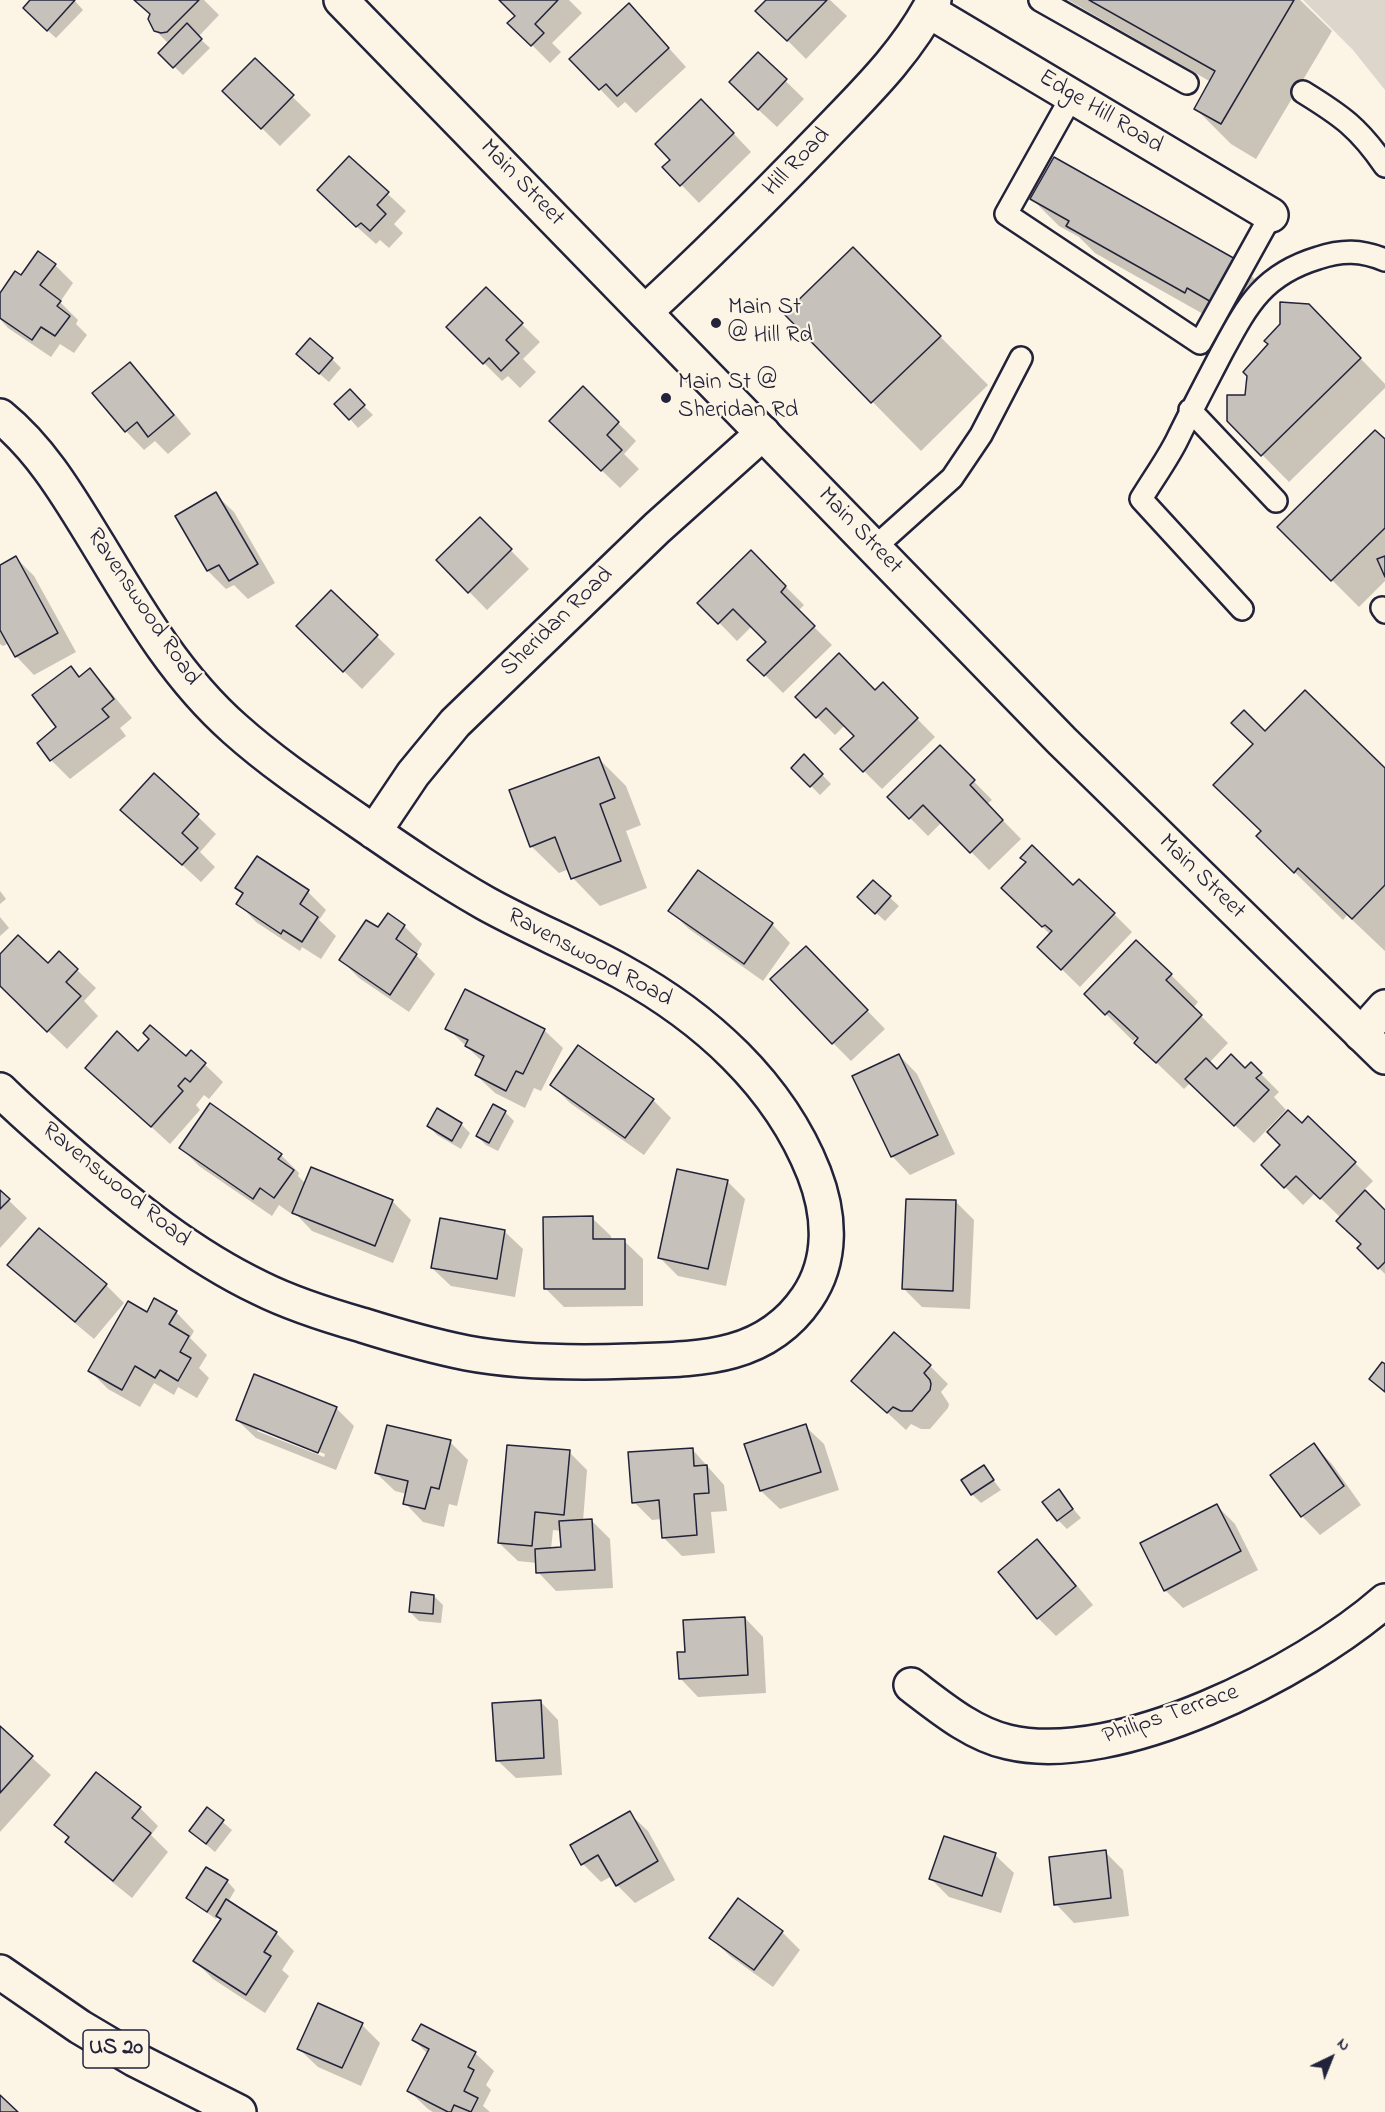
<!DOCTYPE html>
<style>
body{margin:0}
#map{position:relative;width:1385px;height:2112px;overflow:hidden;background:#fcf5e5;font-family:"Indie Flower",sans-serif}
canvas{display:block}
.north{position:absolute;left:1301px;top:2028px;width:60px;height:60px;-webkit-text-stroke:4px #fcf5e5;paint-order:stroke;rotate:43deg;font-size:16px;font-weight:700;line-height:24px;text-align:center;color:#22223b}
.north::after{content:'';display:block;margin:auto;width:21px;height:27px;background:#22223b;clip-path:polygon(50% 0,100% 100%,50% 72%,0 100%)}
</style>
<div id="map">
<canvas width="1385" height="2112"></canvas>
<div class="north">N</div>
</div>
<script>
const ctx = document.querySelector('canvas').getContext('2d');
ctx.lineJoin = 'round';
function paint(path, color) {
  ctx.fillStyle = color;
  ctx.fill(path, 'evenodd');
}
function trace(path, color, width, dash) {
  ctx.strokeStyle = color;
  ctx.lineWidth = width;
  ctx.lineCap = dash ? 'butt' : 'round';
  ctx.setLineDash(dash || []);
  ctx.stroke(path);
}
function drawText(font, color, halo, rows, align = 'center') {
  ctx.font = font + ' "Indie Flower",sans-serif';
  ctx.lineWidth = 4.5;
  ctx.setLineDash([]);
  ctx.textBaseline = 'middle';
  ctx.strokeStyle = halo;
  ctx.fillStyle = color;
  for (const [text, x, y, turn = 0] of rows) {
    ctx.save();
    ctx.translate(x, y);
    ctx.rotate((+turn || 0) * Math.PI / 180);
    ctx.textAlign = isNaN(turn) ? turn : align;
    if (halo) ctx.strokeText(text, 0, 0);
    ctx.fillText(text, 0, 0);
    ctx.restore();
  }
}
const green = new Path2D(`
 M1303 0H1385V90L1353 50Z`);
const shadow = new Path2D(`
 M32 0H74L83 10 56 38 33 17Z
 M135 0H204L219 15 198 37 210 48 183 75 160 53 169 44 155 30 151 16Z
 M501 0H569L582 13 552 43 561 52 550 63 510 23 517 16Z
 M768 0H830L847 16 806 59 776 29Z
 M1068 0H1300L1332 31 1256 159 1231 144 1196 109 1211 82Z
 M647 24 686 67 636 113 625 102 618 108 600 89Z
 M758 54 804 99 777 127 749 101Z
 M255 60 311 115 280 146 224 91Z
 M720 119 751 152 699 203 664 167Z
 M349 158 406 211 394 224 403 233 389 248 380 240 376 244 337 209Z
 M1032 199 1237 261 1264 289 1241 329 1215 314 1212 319 1095 253 1079 237 1059 226Z
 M55 265 73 283 60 302 78 320 76 324 87 335 74 353 60 344 51 357 8 328 0 319V295L21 277Z
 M486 289 540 342 523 359 536 372 520 388 508 376 502 381 448 327Z
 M901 297 988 385 921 451 786 314Z
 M1336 333 1385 384V388L1289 482 1228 420 1246 396Z
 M332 359 341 368 329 382 307 363Z
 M129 364 148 382 191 434 168 454 155 441 144 450 126 431 94 393Z
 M583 388 636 441 624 454 639 469 620 488 569 439Z
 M350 392 373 415 358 428 350 419Z
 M1385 441V581L1359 607 1279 527Z
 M215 494 234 512 275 583 248 599 234 585 226 589 208 571 177 517Z
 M480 519 529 569 487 610 438 560Z
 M751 552 804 605 798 611 832 645 783 693 750 660 768 642 752 626 737 641 700 603Z
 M16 558 34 576 76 652 34 675 16 656 9 643 3 646 0 644V567Z
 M331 592 395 654 362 689 298 626Z
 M70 668 80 678 90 670 108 689 132 718 120 728 126 736 70 779 51 760 39 743 59 728Z
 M883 684 935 737 882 789 842 749 856 736 845 725 835 735 797 697 876 692Z
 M1265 733 1385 770V951L1347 915 1343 920 1258 836 1262 832Z
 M940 747 992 800 987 804 1021 839 989 870 942 822 928 836 889 797Z
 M804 756 831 784 820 795 793 768Z
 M599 759 626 786 641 825 626 831 647 888 600 906 573 878 569 869 559 873 531 846Z
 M154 775 216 834 200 852 215 867 201 882 122 810Z
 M257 858 308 892 326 910 319 920 336 936 321 959 302 947 300 951 256 922 238 903 244 895 237 888Z
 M873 882 899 906 885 921 859 897Z
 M1073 887 1114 914 1132 932 1080 987 1039 947 1051 935 1021 906Z
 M0 891 6 899 0 904Z
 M670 911 772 924 790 943 763 981 689 929Z
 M0 917 9 928 0 936Z
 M404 926 422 944 416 955 435 974 409 1012 359 978 341 960 379 929Z
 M59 953 96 988 84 1001 98 1016 67 1049 0 985V956L48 965Z
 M824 966 885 1029 851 1061 833 1043Z
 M1171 975 1198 1002 1193 1008 1228 1043 1209 1063 1217 1071 1245 1070 1251 1064 1279 1092 1274 1097 1286 1110 1254 1143 1190 1083 1184 1089 1136 1043 1139 1039 1137 1037 1133 1041 1086 994Z
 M447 1028 544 1030 563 1048 541 1091 534 1088 525 1108 495 1093 476 1075 483 1062Z
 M151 1039 186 1058 192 1052 223 1082 209 1099 204 1095 196 1105 200 1110 170 1144 87 1068 139 1053Z
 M899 1055 917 1074 955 1154 910 1175 892 1156Z
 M552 1085 653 1100 671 1118 644 1155 570 1103Z
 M438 1110 461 1124 470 1133 461 1149 437 1135 429 1126Z
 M505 1112 514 1121 498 1151 486 1145 477 1136Z
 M1302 1125 1355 1163 1373 1181 1363 1191 1385 1212V1274L1359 1248 1363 1244 1341 1218 1315 1193 1303 1205 1263 1165Z
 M181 1148 281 1155 299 1173 298 1176 306 1184 312 1169 393 1202 411 1220 393 1263 312 1231 295 1213 293 1215 279 1205 272 1216 199 1166Z
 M727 1181 745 1199 726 1286 678 1276 659 1257Z
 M0 1192 27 1218 0 1248Z
 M956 1202 974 1220 970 1309 922 1307 904 1289Z
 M592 1218 611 1236V1241H624L643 1259V1306L564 1307 545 1288Z
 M504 1231 523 1249 515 1297 451 1286 432 1268Z
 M9 1265 106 1285 124 1303 94 1339 28 1284Z
 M176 1312 194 1331 190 1338 207 1355 199 1368 209 1378 197 1398 178 1387 174 1395 154 1383 140 1407 108 1389 90 1371 147 1314Z
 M930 1366 948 1384 941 1392 949 1404 948 1408 930 1429H921L911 1424 906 1430 853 1381Z
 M336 1408 354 1426 336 1470 256 1438 237 1420ZM257 1427 325 1454 324 1457 257 1431Z
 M805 1426 824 1444 839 1490 780 1509 761 1491Z
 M450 1442 468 1460 457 1506 449 1504 444 1527 423 1522 405 1503 407 1494 395 1491 376 1473Z
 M1314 1445 1332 1464 1361 1505 1320 1535 1302 1516 1272 1475Z
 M692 1449 724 1485 727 1511 711 1512 715 1553 682 1556 664 1538 662 1519 652 1520 634 1502Z
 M569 1452 587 1470 583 1521H592L610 1539 613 1588 556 1591 538 1572 537 1563 518 1561 499 1543ZM553 1530 561 1531 562 1549H551Z
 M983 1467 1001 1490 981 1503 972 1494Z
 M1058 1491 1081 1518 1067 1529 1058 1520Z
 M1217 1506 1235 1524 1258 1570 1183 1608 1165 1590Z
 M1037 1541 1055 1559 1093 1605 1056 1636 1038 1618 1000 1572Z
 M434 1596 443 1605 441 1623 419 1621 410 1612Z
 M745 1618 763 1637 766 1693 698 1697 680 1678 687 1654Z
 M540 1701 558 1720 562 1775 516 1778 497 1760Z
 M0 1729 51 1775 0 1832Z
 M140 1808 158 1826 151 1835 168 1852 132 1898 85 1860 67 1842 69 1839 56 1825Z
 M207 1809 232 1830 215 1852 190 1831Z
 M629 1813 648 1831 675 1880 635 1903 617 1885 612 1876 601 1882 583 1864Z
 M1105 1852 1123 1870 1129 1916 1074 1923 1056 1904Z
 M995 1855 1014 1873 1001 1913 949 1897 931 1879Z
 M227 1881 235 1890 228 1902 276 1933 294 1951 282 1970 289 1976 265 2013 213 1979 195 1961 222 1920 218 1916 216 1919 197 1906 188 1898Z
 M782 1932 800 1950 773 1987 730 1956 711 1938Z
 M362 2025 380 2043 361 2086 318 2067 299 2049Z
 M414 2040 475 2053 494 2071 486 2085 491 2090 483 2106 490 2112H433L428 2109 409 2091 428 2054Z`);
const building = new Path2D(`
 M30 0H75L47 31 23 8Z
 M134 0H199L167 32 161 33 154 31 148 19 150 14Z
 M499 0H558L535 24 544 33 531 46 507 23 515 16Z
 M766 0H827L787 41 755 11Z
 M1089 0H1294L1221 124 1194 109 1215 71Z
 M629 3 669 48 617 96 606 84 599 90 569 59Z
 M187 23 202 39 173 68 158 53Z
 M758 52 787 79 758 110 729 82Z
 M255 58 294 95 261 129 222 91Z
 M701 99 734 133 680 186 662 167 670 160 655 144Z
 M349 156 389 192 377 205 386 214 370 231 361 223 356 227 317 190Z
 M1054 157 1237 260 1213 303 1187 288 1185 293 1066 226 1069 221 1030 199Z
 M853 247 941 336 871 403 784 314Z
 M38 251 56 264 40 285 61 301 57 306 70 316 55 336 41 327 32 340 0 318V293L15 271 21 275Z
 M486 287 523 323 506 340 519 353 501 371 489 358 483 364 446 327Z
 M1280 302 1309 304 1361 358 1261 456 1227 421V395H1245L1247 376 1243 372 1268 344 1264 341 1280 324Z
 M310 338 333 358 319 374 296 354Z
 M130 362 174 415 148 437 137 422 125 432 92 393Z
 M583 386 619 422 607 435 622 450 601 471 549 421Z
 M350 389 365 405 349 420 334 404Z
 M1375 430 1385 439V528L1331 581 1277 527Z
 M216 492 258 564 229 581 219 565 207 571 175 516Z
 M480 517 512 549 468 593 436 560Z
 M751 550 786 586 781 592 815 626 764 676 747 660 766 642 733 609 718 624 697 603Z
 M16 556 58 633 15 657 0 630V565Z
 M1385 556V577L1377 559Z
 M331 590 378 635 343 672 296 626Z
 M839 653 875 690 883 682 918 718 863 772 840 749 854 736 826 708 816 718 795 697Z
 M71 666 79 677 90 668 114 699 102 709 109 717 50 761 37 743 56 727 32 695Z
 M1305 690 1385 768V885L1352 919 1298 868 1294 873 1256 836 1261 831 1213 785 1253 744 1231 723 1244 710 1265 731Z
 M940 745 975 780 970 785 1003 820 970 853 923 805 909 819 887 797Z
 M804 754 823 774 810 787 791 768Z
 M599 757 615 798 600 804 621 861 571 879 555 837 530 847 509 790Z
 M154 773 199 814 182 833 198 848 182 865 120 810Z
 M1032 845 1073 885 1079 879 1115 913 1061 970 1037 947 1052 931 1045 925 1042 927 1001 888 1026 862 1020 858Z
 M257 856 309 890 300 904 318 917 302 942 283 930 281 934 236 904 243 893 235 888Z
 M698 870 773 923 744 964 668 911Z
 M873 880 891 896 875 914 857 897Z
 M388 913 405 925 396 939 417 954 390 995 339 960 366 920 378 927Z
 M18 935 48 963 59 951 78 969 66 982 81 996 47 1032 0 986V954Z
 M1136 940 1172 974 1166 980 1202 1015 1156 1063 1134 1043 1138 1038 1109 1011 1105 1015 1084 994Z
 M806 946 868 1010 832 1044 770 979Z
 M465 989 545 1029 523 1074 516 1071 506 1091 475 1075 484 1056 465 1046 468 1040 445 1029Z
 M150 1025 186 1056 191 1050 206 1063 190 1082 185 1078 178 1086 183 1091 151 1127 85 1068 117 1031 138 1051 149 1039 143 1033Z
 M578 1045 654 1099 625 1138 550 1085Z
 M899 1054 938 1135 891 1157 852 1076Z
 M1231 1054 1245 1068 1251 1062 1262 1073 1256 1078 1269 1090 1234 1126 1185 1079 1206 1058 1217 1069Z
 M210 1103 282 1154 278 1159 294 1170 274 1198 260 1188 253 1199 179 1148Z
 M493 1104 506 1111 489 1143 476 1136Z
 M437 1108 462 1123 452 1141 427 1126Z
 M1288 1110 1302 1123 1308 1116 1356 1162 1320 1199 1296 1176 1284 1188 1261 1165 1280 1145 1267 1132Z
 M311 1167 393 1200 375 1246 292 1213Z
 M677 1169 728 1180 708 1269 658 1258Z
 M0 1190 10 1199 0 1209Z
 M1365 1190 1385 1210V1262L1378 1269 1357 1248 1361 1244 1336 1221Z
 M906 1199 956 1200 953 1291 902 1289Z
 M593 1216V1239H625V1289H544L543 1217Z
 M440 1218 505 1230 497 1279 431 1268Z
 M39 1228 107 1284 75 1322 7 1265Z
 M154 1298 177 1311 169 1324 189 1336 180 1352 191 1358 178 1381 160 1370 155 1378 135 1366 122 1390 88 1371 128 1301 147 1312Z
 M894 1332 931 1365 924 1373 930 1380 931 1384 930 1390 912 1411H901L893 1407 887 1413 851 1381Z
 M1382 1362 1385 1364V1392L1369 1379Z
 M254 1374 337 1407 318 1453 236 1420Z
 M806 1424 821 1472 760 1491 744 1444Z
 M387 1425 451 1440 439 1489 431 1487 425 1509 403 1504 408 1481 375 1473Z
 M1314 1443 1344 1486 1301 1517 1270 1475Z
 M507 1445 570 1450 564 1515 535 1512 532 1546 498 1543Z
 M693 1448 694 1466 707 1465 709 1493 694 1494 697 1535 662 1538 659 1500 632 1503 628 1452Z
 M984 1465 994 1480 971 1495 961 1480Z
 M1059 1489 1073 1509 1057 1521 1042 1502Z
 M1217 1504 1241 1551 1164 1591 1140 1543Z
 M592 1519 595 1570 536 1573 535 1549 561 1547 559 1521Z
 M1037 1539 1076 1586 1037 1619 998 1572Z
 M411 1592 434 1595 433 1614 409 1612Z
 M745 1617 748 1675 679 1679 677 1652H685L683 1620Z
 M541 1700 544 1758 496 1761 492 1703Z
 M0 1726 33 1756 0 1793Z
 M96 1772 141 1807 132 1818 151 1833 113 1881 65 1842 69 1837 54 1825Z
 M207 1807 224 1820 206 1844 189 1831Z
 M630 1811 658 1861 616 1886 598 1855 581 1865 570 1845Z
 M944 1836 996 1853 982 1896 929 1879Z
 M1106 1850 1111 1898 1054 1905 1049 1857Z
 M206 1867 228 1880 207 1912 186 1898Z
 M738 1898 783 1931 754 1970 709 1938Z
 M226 1899 277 1932 264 1952 271 1956 246 1995 193 1961 221 1919 216 1916Z
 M318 2003 363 2023 342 2068 297 2049Z
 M421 2024 476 2052 468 2067 474 2070 464 2091 478 2098 471 2112 454 2105 451 2112H448L407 2091 429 2049 412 2040Z
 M0 2095 18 2112H0Z`);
const service = new Path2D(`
 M1040 0 1187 83
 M1303 92C1342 116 1359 128 1385 166
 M1072 96 1006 214 1200 343 1271 215
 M1190 410 1276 501
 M874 548 952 478 981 435 1021 358
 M1382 608 1385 612
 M1242 609 1141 499C1153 479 1167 460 1177 440 1191 411 1206 383 1221 354 1247 306 1262 275 1318 258 1342 250 1361 250 1385 260`);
const minor = new Path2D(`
 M929 11 1271 215
 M645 312C705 257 762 200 819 141 861 97 906 55 934 0
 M0 416C43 451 70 499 99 546 138 611 177 678 235 729 273 763 315 791 357 820 399 849 441 878 485 903 530 928 577 947 622 972 704 1017 779 1084 814 1173 830 1214 833 1260 807 1298 765 1360 698 1359 631 1361 577 1363 520 1363 467 1353 432 1346 397 1336 362 1325 327 1315 292 1304 260 1288 191 1255 131 1206 73 1156 48 1134 23 1113 0 1090
 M374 832 413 774 455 723 657 528 763 433
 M1361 1034 1385 1007
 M911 1685C940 1707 972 1734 1008 1742 1117 1768 1304 1672 1385 1601`);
const secondary = new Path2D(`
 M341 0 1062 741 1385 1057`);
const primary = new Path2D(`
 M0 1972 80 2027 134 2059 239 2112`);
const markers = [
 [716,323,6,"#22223b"],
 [666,398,6,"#22223b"]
];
const shields = [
 [116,2049,66]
];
const shieldNames = [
 ["US 20",116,2049]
];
const streetNames = [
 ["Edge Hill Road",1100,113,31],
 ["Hill Road",798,163,-46],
 ["Main Street",521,184,46],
 ["Main Street",859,532,46],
 ["Ravenswood Road",142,608,56],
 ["Sheridan Road",558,623,-44],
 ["Main Street",1201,878,44],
 ["Ravenswood Road",589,959,28],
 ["Ravenswood Road",115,1186,39],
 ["Philips Terrace",1171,1716,-19]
];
const poiNames = [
 ["Main St",728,309],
 ["@ Hill Rd",728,337],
 ["Main St @",678,384],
 ["Sheridan Rd",678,412]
];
paint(green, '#dcd6cc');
paint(shadow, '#0003');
paint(building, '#c6c1bb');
trace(building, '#22223b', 1.5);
trace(service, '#22223b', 26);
trace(minor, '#22223b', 38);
trace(secondary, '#22223b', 38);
trace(primary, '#22223b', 38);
trace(service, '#fcf5e5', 21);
trace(minor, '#fcf5e5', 33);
trace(secondary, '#fcf5e5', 33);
trace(primary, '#fcf5e5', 33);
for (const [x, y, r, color] of markers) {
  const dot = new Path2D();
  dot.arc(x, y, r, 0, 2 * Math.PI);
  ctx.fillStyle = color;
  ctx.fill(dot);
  trace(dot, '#fcf5e5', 2);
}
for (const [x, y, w] of shields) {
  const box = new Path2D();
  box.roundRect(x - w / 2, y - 19, w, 38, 4.5);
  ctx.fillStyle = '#fcf5e5';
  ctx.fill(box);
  trace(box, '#22223b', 1.5);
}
drawText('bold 22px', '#22223b', null, shieldNames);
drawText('24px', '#22223b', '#fcf5e5', streetNames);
drawText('24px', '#22223b', '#fcf5e5', poiNames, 'left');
</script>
